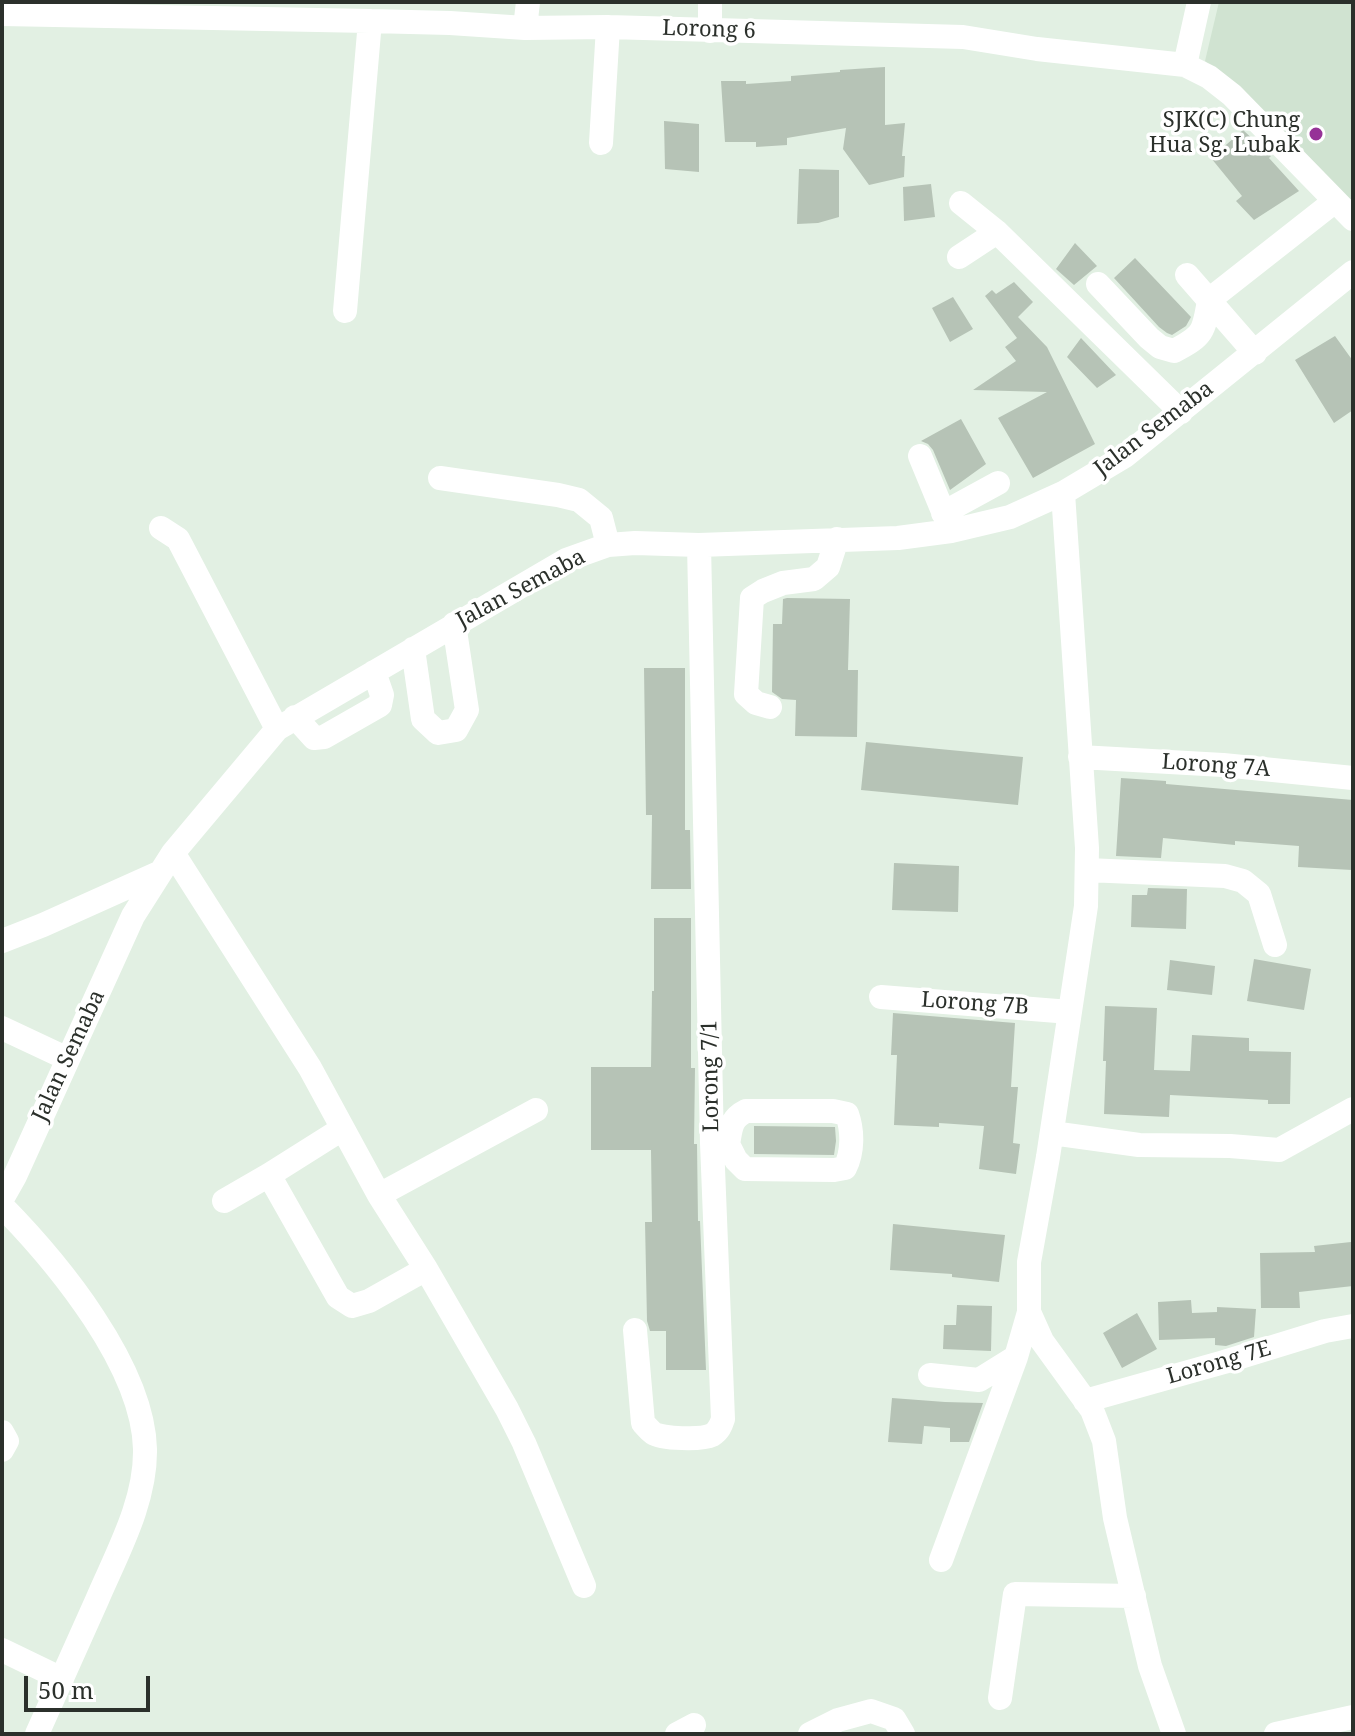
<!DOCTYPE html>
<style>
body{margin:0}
#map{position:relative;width:1355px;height:1736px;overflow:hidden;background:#e2f0e3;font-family:"Noto Serif",serif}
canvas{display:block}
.frame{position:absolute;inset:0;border:4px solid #2b302b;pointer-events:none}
.scale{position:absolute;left:24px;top:1676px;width:126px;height:36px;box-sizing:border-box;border:4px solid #2b302b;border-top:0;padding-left:10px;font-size:24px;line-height:28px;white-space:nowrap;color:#2b302b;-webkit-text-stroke:6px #fff;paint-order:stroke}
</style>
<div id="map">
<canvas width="1355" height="1736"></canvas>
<div class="frame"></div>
<div class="scale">50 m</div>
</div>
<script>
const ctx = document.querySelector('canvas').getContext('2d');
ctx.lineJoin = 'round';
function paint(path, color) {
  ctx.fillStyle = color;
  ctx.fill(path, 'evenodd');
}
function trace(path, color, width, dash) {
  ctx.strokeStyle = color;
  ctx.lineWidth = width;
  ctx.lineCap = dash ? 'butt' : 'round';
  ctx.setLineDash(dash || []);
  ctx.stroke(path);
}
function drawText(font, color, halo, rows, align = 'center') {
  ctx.font = font + ' "Noto Serif",serif';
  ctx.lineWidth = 7;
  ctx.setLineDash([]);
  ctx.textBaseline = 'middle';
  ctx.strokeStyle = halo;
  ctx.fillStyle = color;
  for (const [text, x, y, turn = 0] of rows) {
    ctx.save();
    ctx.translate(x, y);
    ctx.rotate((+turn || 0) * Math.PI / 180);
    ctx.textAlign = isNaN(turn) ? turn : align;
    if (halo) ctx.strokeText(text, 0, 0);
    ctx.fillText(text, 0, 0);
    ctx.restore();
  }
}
const built = new Path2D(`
 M1219 2H1353V208L1205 61Z`);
const building = new Path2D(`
 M885 67V125L905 123 902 156H905L904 177 869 185 843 149 846 128 787 138V145L756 147V142H725L721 81H746V84L791 81V76L840 72V70Z
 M664 121 699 124V172L665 169Z
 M1243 130 1271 156 1269 158 1299 191 1254 220 1236 201 1242 196 1211 158Z
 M799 169 839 170V217L818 223 797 224Z
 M931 184 935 217 904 221 903 187Z
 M1075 243 1097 266 1074 285 1056 269Z
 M1135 258 1191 317 1186 326 1172 335 1167 333 1159 327 1114 278Z
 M1014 282 1033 302 1018 317 1047 347 1095 444 1033 478 998 418 1047 392 973 390 1016 361 1005 347 1017 338 985 296 992 290 996 294Z
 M953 297 973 329 950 342 932 308Z
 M1335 336 1353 361V410L1334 423 1295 360Z
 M1081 338 1116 375 1097 388 1067 357Z
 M961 419 986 464 950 490 933 450 928 444 921 441Z
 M787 598 850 599 848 670H858L857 737 795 736 796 700 782 699 772 692 773 624H782L783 599Z
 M644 668H685V830H690L691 889H651L652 815H646Z
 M866 742 1023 757 1018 805 861 790Z
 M1121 778 1166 781V784L1353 800 1352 870 1298 867 1299 846 1235 841V845L1163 838 1161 858 1116 856Z
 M894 863 959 866 958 912 892 910Z
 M1148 888 1187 889 1186 929 1131 927 1132 895H1147Z
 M654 918H691V1068H695L694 1144H697L698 1221H700L706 1370H666V1331H650L647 1321 645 1222H652L651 1150H591V1067H651L652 991H654Z
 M1254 959 1311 969 1304 1010 1247 1001Z
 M1170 960 1215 966 1212 995 1167 990Z
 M1105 1006 1157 1008 1154 1070 1190 1071 1192 1035 1249 1038V1051L1291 1052 1290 1104H1268V1100L1170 1095 1169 1117 1104 1114 1106 1061H1103Z
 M893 1013 1015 1023 1011 1087H1018L1013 1143 1020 1144 1016 1174 979 1169 984 1126 939 1123V1127L894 1125 897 1055H891Z
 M754 1126 835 1127 836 1141 834 1155 754 1154Z
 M893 1224 1005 1235 999 1282 952 1277V1274L890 1270Z
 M1351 1242 1353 1286 1299 1292 1300 1308H1261L1260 1253 1315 1252 1314 1246Z
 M1191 1300 1192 1313 1217 1312V1307L1256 1309 1254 1337 1226 1346 1215 1345V1338L1159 1340 1158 1302Z
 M957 1305 992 1306 991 1351 943 1349 944 1325H956Z
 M1137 1313 1157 1349 1122 1368 1103 1333Z
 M892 1398 945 1402 983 1403 969 1442H950V1428L924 1426 922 1444 888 1442Z`);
const minor = new Path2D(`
 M710 2V31
 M2 14 370 21 450 23 525 28 608 27 963 37 1037 49 1185 65 1209 77 1232 95 1353 219
 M525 28 528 2
 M1185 65 1199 2
 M601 143 608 27
 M961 203 997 232 1181 412
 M959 257 997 232
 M1187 275 1255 353
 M1098 284 1149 338 1160 347 1174 351C1203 336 1204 332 1209 300L1335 201
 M345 311 370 21
 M920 456 951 531
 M440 478 558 495 579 500 601 518 608 545
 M1063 493 1087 848 1086 906 1048 1157 1029 1262V1312L1042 1341 1092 1410 1104 1441 1115 1518 1150 1666 1174 1734
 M943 513 998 483
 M161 528 178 539 277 729
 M413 649 423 719 438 733 456 730 467 710 454 624
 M770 707 756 703 746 694 752 598 763 591 783 583 814 579 828 567 837 539
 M295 717 314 738 324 737 380 705 382 695 374 672
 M1080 757 1223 765 1353 778
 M173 853 310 1068 379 1195 426 1269 507 1409 524 1443 584 1586
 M1087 870 1225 876 1243 881 1259 894 1275 945
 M2 941 43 925 161 872
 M881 997 1070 1012
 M2 1028 68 1059
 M746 1111H833L847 1114C853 1131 853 1152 845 1168L834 1170 745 1169 736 1160 728 1144C731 1129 730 1119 746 1111Z
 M1052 1133 1139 1145 1230 1146 1279 1150 1353 1109
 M269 1175 338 1297 352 1306 369 1301 426 1269
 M379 1195 536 1110
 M2 1199 15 1176 133 916 173 853 277 729 566 560 608 545 635 543 699 545 898 538 951 531 1010 517 1063 493 1125 456 1353 272
 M224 1201 269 1175 342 1129
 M2 1206C58 1263 143 1366 145 1449 146 1502 117 1553 97 1600 77 1644 57 1689 37 1734
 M635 1330 643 1423C646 1426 649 1430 653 1433 662 1439 702 1440 712 1435 719 1431 721 1425 723 1419L712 1143 699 545
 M930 1375 979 1380 1016 1357
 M1085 1401 1224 1362 1325 1331 1353 1326
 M2 1432 7 1441 2 1450
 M941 1560 1016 1357 1029 1312
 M2 1650 62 1679
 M1000 1698 1015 1594 1134 1596
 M677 1734 694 1725
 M810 1734 838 1720 871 1711 894 1719 903 1734
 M1276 1734 1353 1717`);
const markers = [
 [1316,134,8,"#963297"]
];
const streetNames = [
 ["Lorong 6",709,30,2],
 ["Jalan Semaba",1154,429,-37],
 ["Jalan Semaba",521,589,-28],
 ["Lorong 7A",1216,766,4],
 ["Lorong 7B",975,1004,4],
 ["Jalan Semaba",69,1056,-65],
 ["Lorong 7/1",711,1076,-91],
 ["Lorong 7E",1219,1363,-16]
];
const poiNames = [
 ["SJK(C) Chung",1300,121],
 ["Hua Sg. Lubak",1300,146]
];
paint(built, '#d0e3d1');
paint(building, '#b6c3b6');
trace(minor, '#fff', 24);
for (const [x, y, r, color] of markers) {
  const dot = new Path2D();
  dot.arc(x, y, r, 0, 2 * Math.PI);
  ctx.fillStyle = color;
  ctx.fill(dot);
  trace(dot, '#fff', 3);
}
drawText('22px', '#2b302b', '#fff', streetNames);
drawText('22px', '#2b302b', '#fff', poiNames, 'right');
</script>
